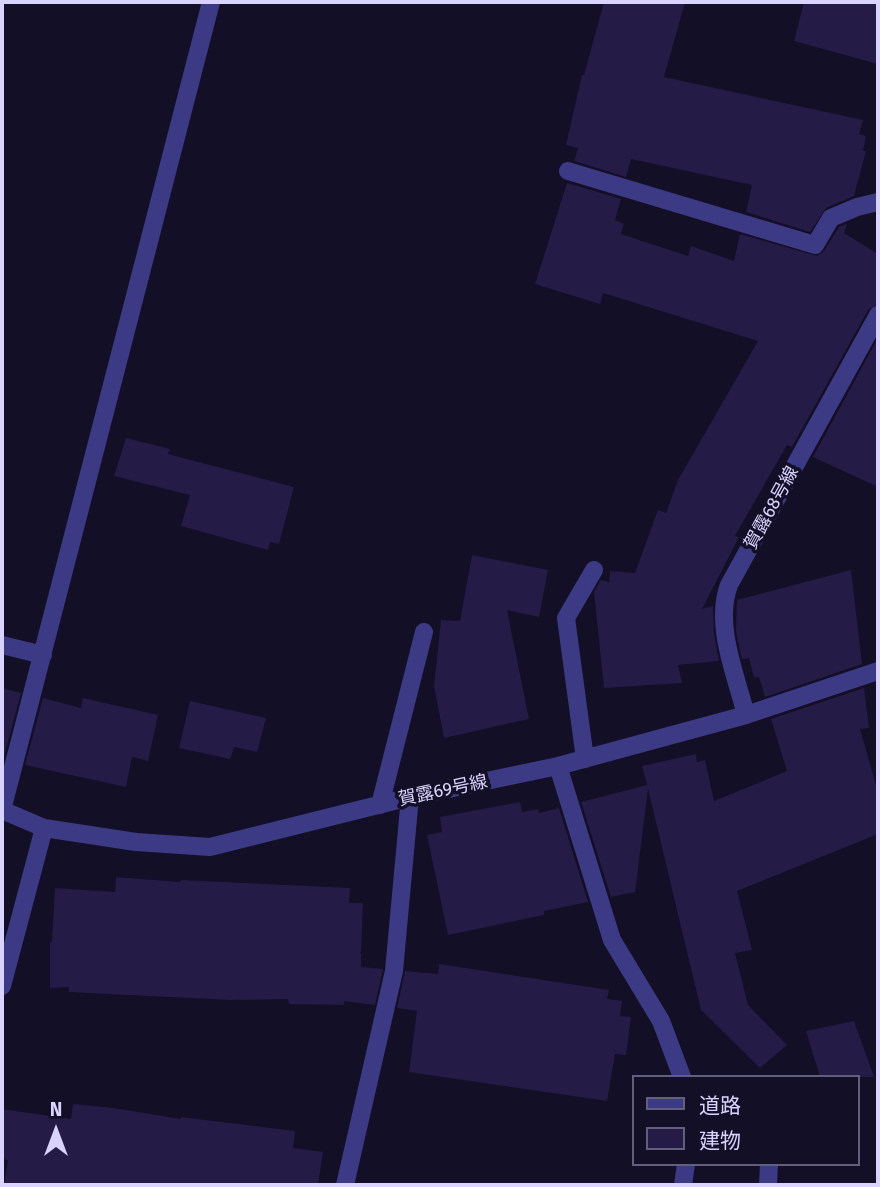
<!DOCTYPE html>
<meta charset="utf-8">
<style>
body{margin:0}
#map{position:relative;width:880px;height:1187px;overflow:hidden;background:#130f26;font-family:"Fira Sans","Noto Sans JP",sans-serif}
canvas{display:block}
.frame{position:absolute;inset:0;border:4px solid #d9d4ff;pointer-events:none}
.legend{position:absolute;left:632px;top:1075px;width:228px;height:91px;box-sizing:border-box;background:#130f26;border:2px solid #625e7d;margin:0;padding:9px 12px;list-style:none;font-size:21px;color:#d9d4ff}
.legend li{display:flex;align-items:center;gap:14px;height:35px}
.legend b{width:35px;border:2px solid #625e7d}
.north{position:absolute;left:21px;top:1096px;width:70px;height:70px;-webkit-text-stroke:5px #130f26;paint-order:stroke;rotate:0deg;font-size:19px;font-weight:700;line-height:28px;text-align:center;color:#d9d4ff}
.north::after{content:'';display:block;margin:auto;width:24px;height:32px;background:#d9d4ff;clip-path:polygon(50% 0,100% 100%,50% 72%,0 100%)}
</style>
<div id="map">
<canvas width="880" height="1187"></canvas>
<div class="frame"></div>
<ul class="legend">
<li><b style="height:9px;background:#3d3a85"></b>道路</li>
<li><b style="height:19px;background:#241b47"></b>建物</li>
</ul>
<div class="north">N</div>
</div>
<script>
const ctx = document.querySelector('canvas').getContext('2d');
ctx.lineJoin = 'round';
function paint(path, color) {
  ctx.fillStyle = color;
  ctx.fill(path, 'evenodd');
}
function trace(path, color, width, dash) {
  ctx.strokeStyle = color;
  ctx.lineWidth = width;
  ctx.lineCap = dash ? 'butt' : 'round';
  ctx.setLineDash(dash || []);
  ctx.stroke(path);
}
function drawText(font, color, halo, rows, align = 'center') {
  ctx.font = font + ' "Fira Sans","Noto Sans JP",sans-serif';
  ctx.lineWidth = 7;
  ctx.setLineDash([]);
  ctx.textBaseline = 'middle';
  ctx.strokeStyle = halo;
  ctx.fillStyle = color;
  for (const [text, x, y, turn = 0] of rows) {
    ctx.save();
    ctx.translate(x, y);
    ctx.rotate((+turn || 0) * Math.PI / 180);
    ctx.textAlign = isNaN(turn) ? turn : align;
    if (halo) ctx.strokeText(text, 0, 0);
    ctx.fillText(text, 0, 0);
    ctx.restore();
  }
}
const building = new Path2D(`
 M604 2H685L664 77 863 120 859 134 866 136 863 151H866L854 196 826 208 810 232 746 212 752 185 631 159 626 177 574 161 578 148 566 145 582 75H584Z
 M804 2H878V64L794 41Z
 M567 183 621 199 615 220 624 224 621 234 688 256 691 246 734 261 740 234 817 256 824 251 839 227 847 224 844 233 878 254V304L868 310 792 447 787 445 735 536 739 537 702 609 713 606 714 634 719 661 678 665 682 683 604 688 594 592 601 580 609 582 610 571 635 573 658 510 666 513 678 480 758 341 603 293 600 304 535 284Z
 M878 338V487L813 457Z
 M126 438 170 449 168 454 294 487 279 544 270 542 268 550 181 526 190 495 114 476Z
 M472 555 548 570 539 617 507 610 529 719 444 738 434 686 441 620 460 621Z
 M851 570 862 664 765 697 759 677 754 678 749 658 742 659 736 632 737 600Z
 M2 688 21 693 3 760H2Z
 M864 688 869 728 860 729 878 792V834L737 891 752 950 735 953 748 1005 787 1045 760 1068 701 1010 648 789 635 892 611 897 581 802 647 785 642 766 696 754 697 762 705 760 714 801 787 771 771 719Z
 M43 698 81 708 83 698 158 715 148 761 132 757 126 787 25 765Z
 M190 701 266 718 257 752 234 747 230 759 179 748Z
 M520 802 522 812 538 809 539 813 559 808 588 902 544 911V915L448 935 427 835 442 832 440 817Z
 M116 877 180 882 181 880 350 888 349 903H363L361 952H359L361 953V967L383 969 375 1005 344 1001V1005L289 1004 288 999 231 1000 69 992V987L50 988V942H52L55 888 115 892Z
 M439 964 609 990 607 999 622 1001 620 1016 631 1017 626 1055 615 1054 607 1101 409 1072 417 1011 397 1008 405 971 438 974Z
 M854 1021 874 1077H820L806 1031Z
 M73 1104 114 1108 181 1119V1117L295 1131 293 1148 323 1152 318 1185H4L8 1160 2 1159V1109L71 1119Z`);
const minor = new Path2D(`
 M568 171 815 245 831 218 857 207 878 202
 M2 645 43 655
 M746 715C736 675 714 625 729 585L878 315
 M585 759 566 618 594 570
 M558 766 612 940 661 1021 682 1077
 M380 805 424 632
 M2 810 44 828 136 842 210 847 410 797 558 766 746 715 878 671
 M2 810 211 2
 M2 986 44 828
 M345 1185 394 971 410 797
 M683 1185 686 1164
 M768 1185 769 1164`);
const streetNames = [
 ["賀露68号線",772,508,-61],
 ["賀露69号線",443,791,-12]
];
paint(building, '#241b47');
trace(minor, '#3d3a85', 18);
drawText('18px', '#d9d4ff', '#130f26', streetNames);
</script>
